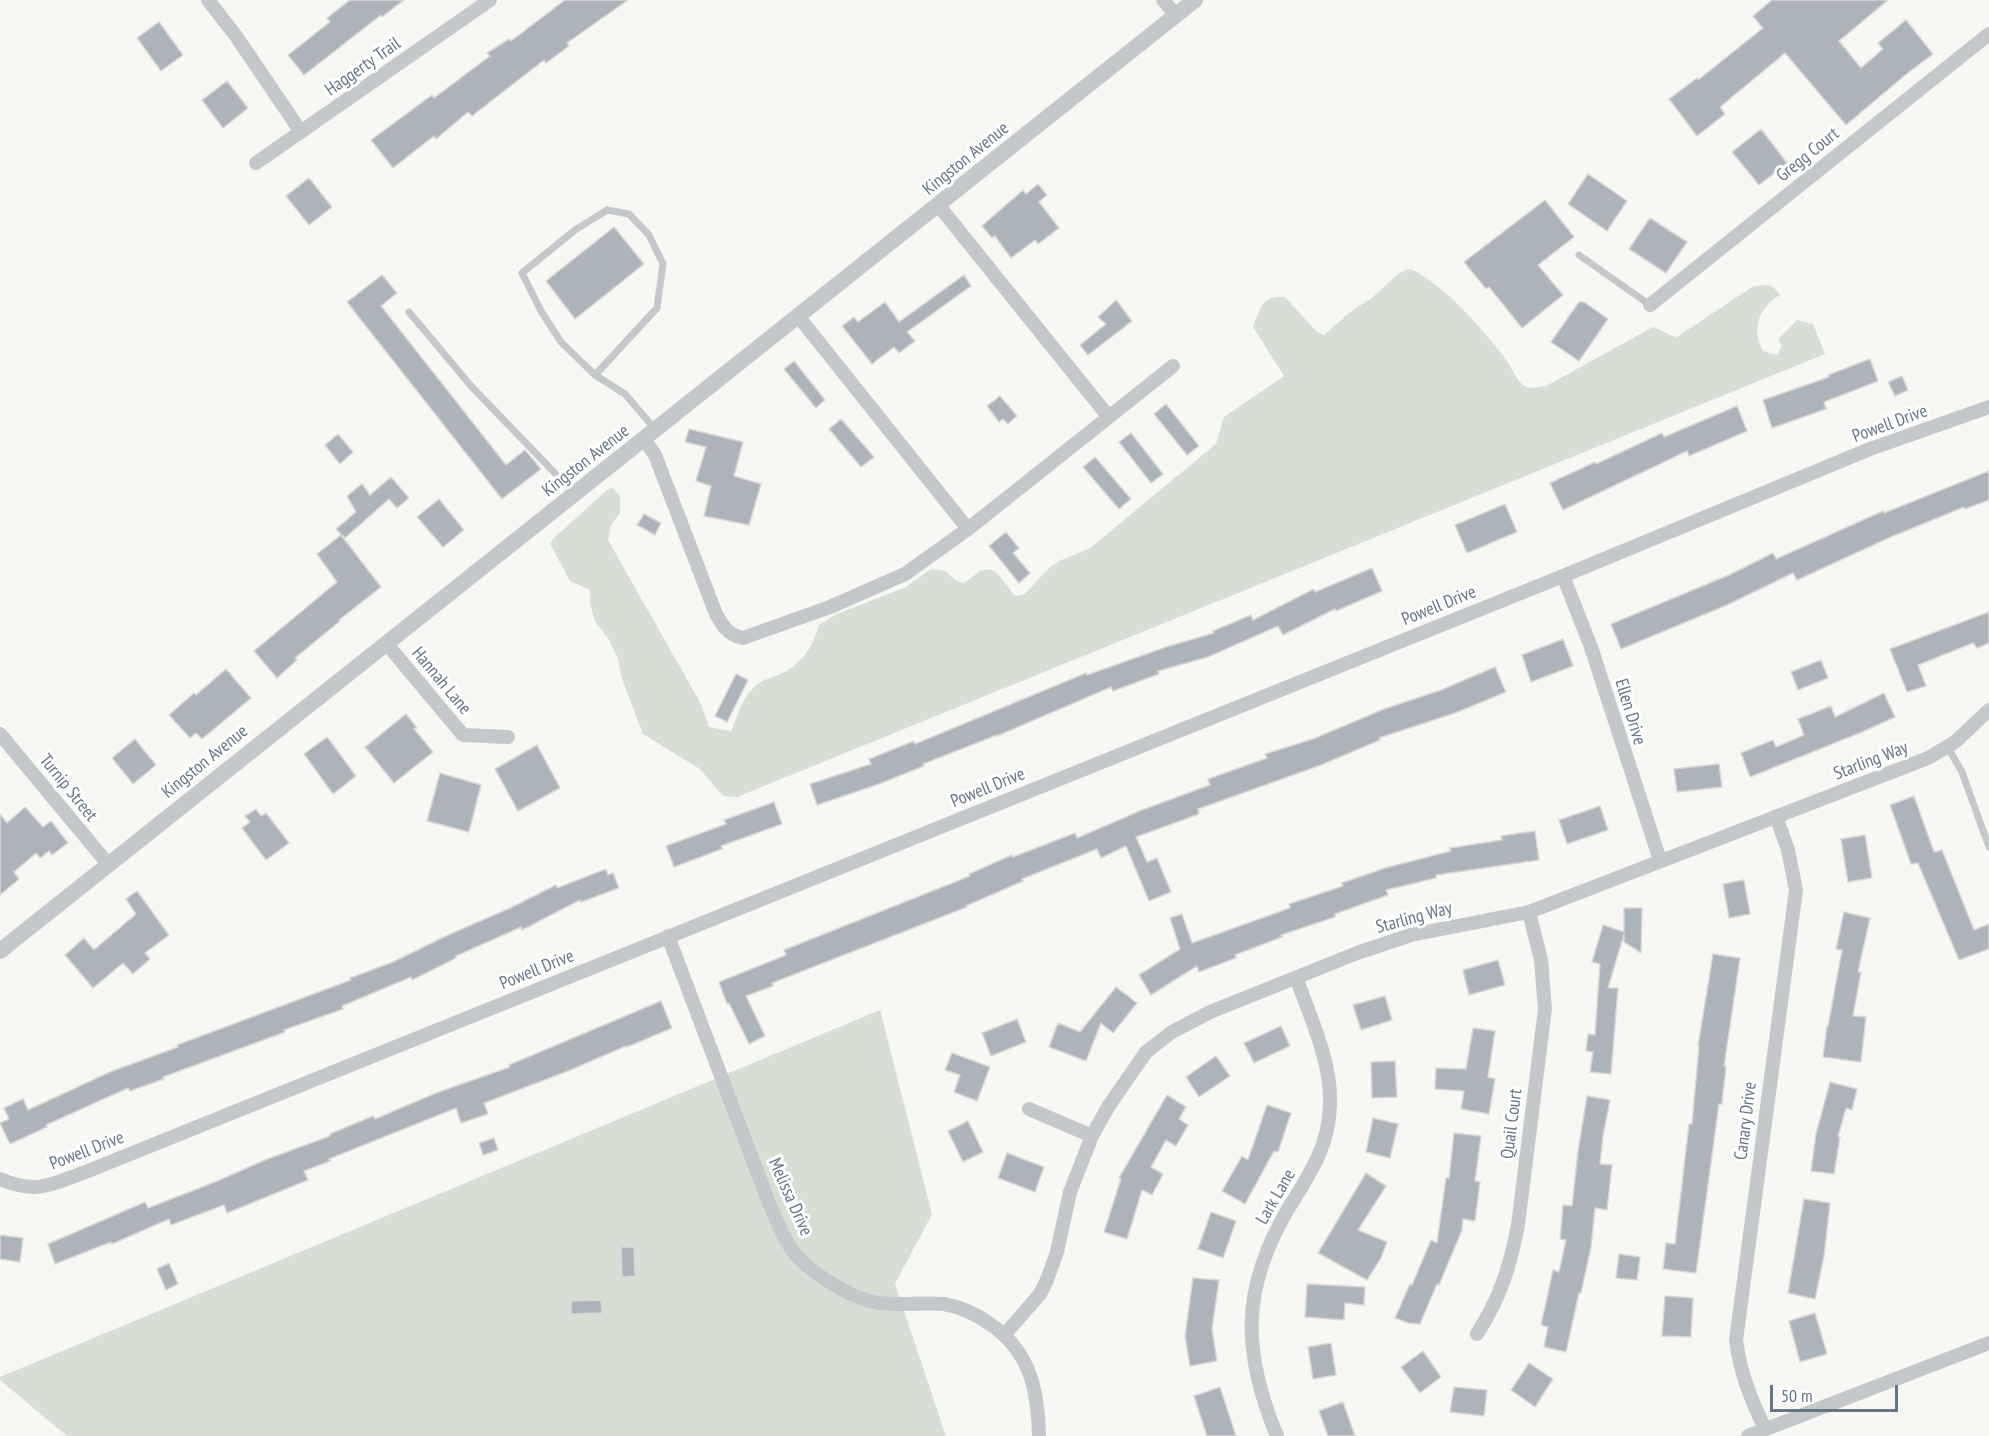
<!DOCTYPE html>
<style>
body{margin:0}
#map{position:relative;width:1989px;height:1436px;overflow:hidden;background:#f7f7f3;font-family:"PT Sans Narrow",sans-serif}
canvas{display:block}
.scale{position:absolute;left:1770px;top:1385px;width:128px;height:27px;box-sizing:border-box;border:3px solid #657585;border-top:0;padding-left:8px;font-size:18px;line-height:21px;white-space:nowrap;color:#657585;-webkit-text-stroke:4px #fff;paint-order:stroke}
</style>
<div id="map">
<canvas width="1989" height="1436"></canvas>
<div class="scale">50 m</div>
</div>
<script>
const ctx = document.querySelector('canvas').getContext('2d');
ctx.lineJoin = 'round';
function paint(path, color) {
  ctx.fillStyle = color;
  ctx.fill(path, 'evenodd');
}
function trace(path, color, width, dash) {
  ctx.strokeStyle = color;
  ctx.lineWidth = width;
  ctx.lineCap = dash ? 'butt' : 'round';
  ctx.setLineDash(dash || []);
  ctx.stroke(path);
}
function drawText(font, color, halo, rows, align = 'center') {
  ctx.font = font + ' "PT Sans Narrow",sans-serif';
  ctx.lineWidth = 6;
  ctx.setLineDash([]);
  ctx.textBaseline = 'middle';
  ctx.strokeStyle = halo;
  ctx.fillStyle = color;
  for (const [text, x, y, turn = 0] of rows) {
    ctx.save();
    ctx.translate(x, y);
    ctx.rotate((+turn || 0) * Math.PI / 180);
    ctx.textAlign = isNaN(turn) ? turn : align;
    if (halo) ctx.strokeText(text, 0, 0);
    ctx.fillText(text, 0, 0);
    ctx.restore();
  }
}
const green = new Path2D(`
 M1410 269C1442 282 1483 330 1505 358 1511 366 1515 378 1523 385 1529 390 1539 387 1546 386L1653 327C1661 329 1667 335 1677 337L1752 287C1765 284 1772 283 1780 295 1759 306 1751 330 1763 351L1777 355 1782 346 1778 339 1797 320 1813 324 1825 354 737 797 723 796 700 769 643 734 621 676 618 658 609 640 595 621 590 604V590L570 581 550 544 554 538 608 489 613 488 620 497V513L611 525 608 540 701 704 709 727 731 731C737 718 742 699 752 689 764 677 775 678 788 670 805 660 814 643 819 625L837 614 906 587 931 569 946 571 955 580 964 583 980 571 990 569 997 573 1015 596 1025 594 1049 568 1059 561 1089 549 1216 444 1224 417 1284 376 1253 327C1260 309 1262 295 1285 297L1317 332 1324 335 1349 313 1373 297 1399 273Z
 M880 1010 932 1214 895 1284 946 1436H67L0 1380V1377Z`);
const building = new Path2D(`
 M350 0H404L382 17 381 15 304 75 288 55 330 22 327 18Z
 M565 0H628L567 43 569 46 546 63 544 60 472 116 468 112 436 139 434 136 393 168 371 140 432 95 434 98 490 56 487 53 509 39 511 41Z
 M1772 0H1888L1839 41 1861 68 1883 49 1878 43 1906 20 1933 54 1904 76 1846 125 1785 53 1720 107 1725 114 1697 136 1669 99 1697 78 1698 80 1763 28 1753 16Z
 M159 22 183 55 161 71 137 38Z
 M227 81 248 108 223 128 202 100Z
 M1761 129 1787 163 1759 185 1732 152Z
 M1588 174 1627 201 1607 231 1568 204Z
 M309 178 332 207 309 225 286 196Z
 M1038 184 1047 195 1039 202 1059 228 1038 244 1035 240 1011 258 995 236 992 238 982 226 1023 190 1026 194Z
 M1545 200 1574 237 1538 265 1563 295 1522 328 1489 287 1486 289 1464 262Z
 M1650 218 1687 242 1666 273 1629 249Z
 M614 227 644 264 575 319 546 281Z
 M382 275 397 293 381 306 506 465 525 450 541 469 502 499 347 302Z
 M964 275 971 286 907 332 915 341 899 353 894 347 872 364 842 326 854 317 858 322 885 302 899 322Z
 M1116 300 1132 321 1088 355 1080 345 1106 324 1098 317Z
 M1579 302H1584L1608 319 1579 361 1551 342Z
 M1870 359 1878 381 1824 402 1826 409 1772 428 1763 400 1829 377 1828 375Z
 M794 361 825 400 816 408 784 369Z
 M1902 376 1908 390 1895 396 1888 382Z
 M1000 396 1017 416 1008 424 1003 419 999 422 987 406Z
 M1166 404 1199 446 1187 455 1154 414Z
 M1737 406 1747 431 1689 456 1687 451 1563 510 1550 483 1595 462 1596 464 1662 433 1664 437Z
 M841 419 874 457 861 467 829 429Z
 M689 429 743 442 734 476 761 484 749 525 704 516 711 486 696 481 706 447 685 442Z
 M1131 433 1163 474 1151 483 1119 442Z
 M338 434 353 452 340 464 325 445Z
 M1095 457 1131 499 1119 509 1083 467Z
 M1989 471V500L1965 509 1964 507 1893 536 1797 580 1793 573 1727 605 1621 649 1611 624 1729 575 1773 553 1776 559 1883 511 1884 513Z
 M391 477 409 498 397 508 389 499 345 538 336 529 356 512 347 496 362 484 370 495Z
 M439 499 464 530 443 547 417 517Z
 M1505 504 1517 532 1467 553 1455 525Z
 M644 514 661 523 655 535 637 525Z
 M1006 532 1019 548 1013 553 1030 573 1019 583 989 546Z
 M341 535 381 587 339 620 340 621 295 658 297 660 277 678 254 651 337 582 317 554Z
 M1372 568 1382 591 1336 611 1335 609 1283 635 1278 626 1208 657 1158 671 1159 674 1113 691 1111 687 997 736V735L923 764 924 766 879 784 817 805 810 784 871 764 869 759 914 741 915 744 1086 673 1087 675 1166 647 1214 633 1213 631 1251 615 1253 620 1314 589 1315 592Z
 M1989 612V643L1977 648 1973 643 1918 665 1926 686 1907 692 1890 649Z
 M1563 639 1573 666 1531 682 1522 655Z
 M1821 660 1828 678 1798 690 1791 672Z
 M1495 667 1506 692 1455 713 1379 738 1380 740 1321 765 1198 809 1199 814 1136 837 1147 862 1157 858 1171 892 1149 901 1126 846 1101 858 1097 849 1022 879 1023 881 966 906 967 907 772 983 773 986 746 996 765 1036 749 1044 729 1003 727 1004 719 982 786 955 784 950 970 876 969 874 1012 855 1013 857 1075 833 1077 838 1142 810 1210 785 1208 779 1267 758 1265 754 1313 739 1384 709 1441 690Z
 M226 669 251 698 202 739 196 733 190 738 169 715 194 693 196 695Z
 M736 674 748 680 727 722 715 716Z
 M1884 693 1895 717 1862 732 1750 777 1741 753 1773 740 1776 747 1804 735 1798 719 1831 706 1835 717Z
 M406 714 417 728 414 729 433 752 394 783 365 747Z
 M327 737 356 776 333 794 304 754Z
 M135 739 156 765 133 784 112 758Z
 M537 745 560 788 518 811 495 769Z
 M1719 764 1722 787 1677 792 1674 769Z
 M440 773 481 785 469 832 427 821Z
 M1914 796 1934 852 1942 850 1974 930 1989 924V949L1959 960 1918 863 1911 864 1890 805Z
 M774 802 782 824 721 846 722 849 674 867 666 846 726 824 724 820Z
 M1600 806 1608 830 1567 844 1559 820Z
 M25 807 43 827 51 821 68 843 52 855 49 851 40 858 36 853 14 872 19 879 0 895V814L7 823Z
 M256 809 261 816 266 813 289 843 266 860 242 828 250 822 245 816Z
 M1535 831 1539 860 1436 875V878L1386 890 1388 895 1335 914V917L1281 935 1282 937 1235 955 1236 958 1199 972 1197 966 1151 995 1139 975 1180 949 1170 918 1182 914 1192 943 1290 908 1289 904 1343 886 1342 883 1385 868 1451 851 1450 848 1502 840 1501 836Z
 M1865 835 1872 878 1848 882 1841 839Z
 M606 869 608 875 613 873 619 888 581 902 580 900 522 930 521 927 456 956V958L412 980 411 977 342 1006 343 1009 284 1030 285 1032 163 1077 164 1079 130 1091 128 1088 46 1125 47 1127 10 1144 0 1123 9 1119 4 1108 23 1099 28 1110 110 1072 178 1047 177 1045 351 980 350 978 393 962 446 936 508 909 556 885 557 888Z
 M1744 880 1750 914 1729 918 1723 884Z
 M137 891 169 935 145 953 150 959 133 974 123 963 93 988 65 955 84 938 94 950 136 914 126 899Z
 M1624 908H1642L1641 953 1624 942V934L1608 988H1618L1611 1074 1590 1072 1593 1052 1586 1051 1588 1034 1595 1035 1600 964 1592 962 1603 925 1624 932Z
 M1844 912 1870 918 1858 972H1861L1853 1016 1866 1017 1861 1062 1823 1057 1827 1026H1828L1842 950 1836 949Z
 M1713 954 1740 958 1724 1066H1726L1722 1104H1719L1696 1273 1663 1269 1666 1243 1675 1244 1689 1124H1692L1699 1046H1698Z
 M1498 960 1505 985 1469 995 1463 970Z
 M1116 987 1137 1003 1113 1033 1101 1023 1086 1061 1049 1047 1058 1023 1080 1032Z
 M1385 996 1392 1020 1361 1030 1353 1005Z
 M661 1001 672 1028 627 1047 626 1046 568 1071 484 1103 488 1114 461 1123 456 1108 329 1159 330 1161 304 1171 308 1180 227 1213 224 1205 171 1225 169 1219 112 1244 111 1242 55 1264 48 1244 145 1202 148 1208 215 1182 265 1160 330 1136V1134L373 1116 375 1119 436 1093 510 1067 509 1065Z
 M1017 1019 1026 1042 991 1056 982 1033Z
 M1281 1026 1290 1046 1254 1063 1244 1043Z
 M1473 1028 1495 1031 1488 1077 1495 1079 1489 1114 1461 1109 1464 1091 1435 1089 1436 1068 1466 1069Z
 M952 1053 990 1067 977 1101 954 1092 960 1075 945 1070Z
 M1216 1056 1230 1076 1199 1097 1186 1077Z
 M1395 1061 1397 1097 1372 1098 1371 1062Z
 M1830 1082 1857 1089 1852 1110 1846 1108 1838 1137H1840L1834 1174 1811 1171 1816 1134Z
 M1167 1095 1186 1107 1179 1119 1188 1125 1176 1146 1166 1140 1151 1167 1163 1174 1152 1195 1142 1190 1127 1239 1104 1232 1121 1179 1119 1178Z
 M1587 1096 1610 1100 1603 1136 1600 1164 1612 1165 1607 1210 1595 1208 1591 1247 1581 1293H1579L1566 1352 1544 1347 1548 1327 1541 1325 1553 1270 1559 1272 1566 1240 1560 1239 1563 1205 1572 1206 1578 1151Z
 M1267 1105 1291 1113 1278 1152 1274 1151 1245 1204 1222 1191 1242 1156 1248 1160Z
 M1373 1118 1398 1124 1390 1158 1366 1152Z
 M968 1121 983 1152 963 1162 948 1131Z
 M1454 1133 1481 1136 1475 1181 1480 1182 1475 1221 1463 1219 1462 1230 1439 1285 1437 1284 1420 1324 1408 1323 1395 1318 1410 1284 1412 1285 1431 1240 1437 1243 1446 1178H1449Z
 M494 1138 498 1150 483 1155 479 1143Z
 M1007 1153 1044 1167 1035 1192 998 1178Z
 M1366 1173 1386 1186 1358 1230 1387 1242 1381 1258 1367 1280 1318 1253Z
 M1804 1199 1830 1203 1824 1256 1815 1299 1788 1293Z
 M1211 1212 1236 1221 1223 1258 1198 1249Z
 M0 1235 23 1238 20 1262 0 1259Z
 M621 1247H634L635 1276 622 1277Z
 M1619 1254 1640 1257 1637 1280 1616 1278Z
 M169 1263 178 1284 166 1290 157 1269Z
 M1193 1278 1219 1280 1212 1329 1217 1361 1190 1366 1185 1336Z
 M1307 1284 1365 1287 1364 1305 1345 1303 1344 1320 1305 1317Z
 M1665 1296 1693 1298 1691 1337 1662 1336Z
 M601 1300 602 1313 571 1314V1301Z
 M1815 1313 1827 1354 1800 1362 1789 1321Z
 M1331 1343 1336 1375 1313 1379 1308 1347Z
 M1423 1351 1441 1377 1420 1393 1401 1367Z
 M1529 1363 1553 1379 1535 1407 1511 1390Z
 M1220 1387 1236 1436H1207L1194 1396Z
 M1454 1387 1487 1390 1484 1416 1450 1412Z
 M1343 1402 1355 1436H1328L1319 1411Z`);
const service = new Path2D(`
 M1579 255 1650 305
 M409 312 471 386 575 494
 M595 375 657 308 663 264 649 235 629 214 607 210 575 230 522 273 541 311 561 342 595 375 625 394 654 428
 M1947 746 1962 772 1989 847`);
const minor = new Path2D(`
 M208 0 236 36 301 132
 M1163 0 1176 15
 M256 163 490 0
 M939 206 1108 416
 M1650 305 1989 34
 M798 316 968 529
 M644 439 655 455 716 614C723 626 728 635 743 638L830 607 905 574 968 529 1173 366
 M1563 576 1591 647 1660 860
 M386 643 463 735 508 737
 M0 734 108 864
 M668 936 769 1203C777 1221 784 1241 797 1256 814 1275 854 1300 880 1303 901 1306 923 1302 944 1304 961 1307 976 1314 990 1324 1030 1351 1038 1390 1039 1436
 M1029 1109 1092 1136
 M0 1179C36 1195 53 1184 88 1171L1563 576 1870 449 1989 407
 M1005 1334 1040 1294 1047 1280 1057 1252 1070 1192 1092 1136 1108 1107 1146 1052 1172 1032 1210 1012 1357 953 1411 935 1529 912 1879 777 1928 758 1955 742 1989 710
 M1477 1334C1500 1298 1510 1267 1518 1225L1545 1009 1541 960 1529 912
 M1765 1429C1751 1399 1740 1373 1736 1340L1796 890 1788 850 1776 816
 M1277 1436C1242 1351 1241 1289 1288 1209 1309 1175 1329 1147 1330 1105 1332 1062 1310 1017 1296 977
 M1748 1436 1989 1343`);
const tertiary = new Path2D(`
 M0 951 1195 0`);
const streetNames = [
 ["Haggerty Trail",363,67,-35],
 ["Gregg Court",1808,155,-39],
 ["Kingston Avenue",966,159,-39],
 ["Powell Drive",1890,424,-20],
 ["Kingston Avenue",586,461,-38],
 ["Powell Drive",1439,606,-22],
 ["Hannah Lane",441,681,50],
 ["Ellen Drive",1630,712,73],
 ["Starling Way",1871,761,-21],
 ["Kingston Avenue",205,762,-39],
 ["Turnip Street",68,788,51],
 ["Powell Drive",988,788,-22],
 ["Starling Way",1414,918,-15],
 ["Powell Drive",537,970,-22],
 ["Canary Drive",1746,1121,-83],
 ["Quail Court",1512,1124,-83],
 ["Powell Drive",87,1151,-21],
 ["Melissa Drive",790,1197,66],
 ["Lark Lane",1276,1197,-60]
];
paint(green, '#d7ded4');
paint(building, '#acb3ba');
trace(building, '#d8d8d6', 1.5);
trace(service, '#c4c8cb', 7);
trace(minor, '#c4c8cb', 14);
trace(tertiary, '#c4c8cb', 16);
drawText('18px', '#657585', '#fff', streetNames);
</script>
